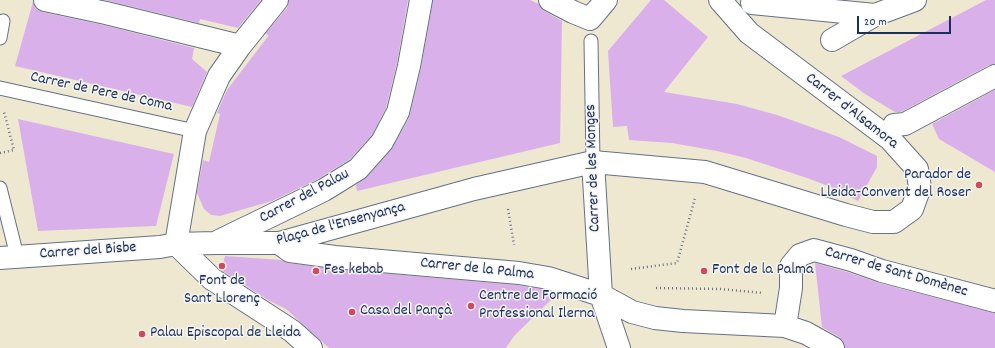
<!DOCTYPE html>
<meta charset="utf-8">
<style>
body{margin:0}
#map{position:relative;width:995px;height:348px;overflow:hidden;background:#efe8d1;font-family:Dekko,sans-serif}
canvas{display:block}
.scale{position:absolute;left:857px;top:16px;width:94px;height:18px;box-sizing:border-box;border:2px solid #1b2f5e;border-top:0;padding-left:5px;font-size:12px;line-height:14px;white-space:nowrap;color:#1b2f5e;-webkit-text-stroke:3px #f6f6f2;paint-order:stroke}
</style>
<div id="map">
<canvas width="995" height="348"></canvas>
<div class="scale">20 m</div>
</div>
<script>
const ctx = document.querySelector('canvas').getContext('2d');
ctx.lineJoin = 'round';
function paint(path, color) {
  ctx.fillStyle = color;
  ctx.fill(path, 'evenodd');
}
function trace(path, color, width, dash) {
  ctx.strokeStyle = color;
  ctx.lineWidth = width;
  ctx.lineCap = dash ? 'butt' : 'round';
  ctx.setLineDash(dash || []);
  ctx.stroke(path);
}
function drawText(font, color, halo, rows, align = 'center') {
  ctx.font = font + ' Dekko,sans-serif';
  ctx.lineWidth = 3;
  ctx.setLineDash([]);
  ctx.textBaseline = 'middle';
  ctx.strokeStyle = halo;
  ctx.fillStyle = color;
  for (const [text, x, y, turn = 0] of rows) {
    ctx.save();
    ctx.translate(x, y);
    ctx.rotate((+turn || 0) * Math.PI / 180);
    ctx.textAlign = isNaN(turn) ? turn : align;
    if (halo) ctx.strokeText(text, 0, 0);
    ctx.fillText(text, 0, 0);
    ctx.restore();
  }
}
const building = new Path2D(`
 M105 0H261L238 28 200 19 199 23Z
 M289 0H408L397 63 386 108 372 135 350 159 318 179 272 201 220 216 211 215 204 209 197 193 203 160 209 162 220 114 217 113 227 90 269 35 265 34 287 8Z
 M433 0H530L539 4 544 11 562 21 560 143 357 191 356 185 367 177 391 150 409 118 421 68Z
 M651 0H664L708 37 664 92 737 104 777 115 839 137 877 156V167L858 201 831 187 807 178 746 158 717 151 672 143 629 140 627 126 613 127 608 51Z
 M986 0H995V64L989 65 901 112H895L865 94 841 76Z
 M33 2 36 9 42 12 103 25 194 48 192 59 207 72 192 107 15 66Z
 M995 90V172L939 139 932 124Z
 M18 119 174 154 156 226 38 231Z
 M225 256 281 260 288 263 334 269 517 285 545 290 557 294 514 336 506 348H329L286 309 268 300 221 270Z
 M815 263 847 272 879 283 995 313V348H845L844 342 839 337 822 327Z`);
const path = new Path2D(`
 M0 153 14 150 4 112
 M508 209 514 245
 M631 269 677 263 695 198
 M656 288 720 289 763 293`);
const lane = new Path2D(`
 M0 38 3 21
 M591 41 593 162
 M0 88 195 131
 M0 188 17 256`);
const street = new Path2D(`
 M45 0 106 13 240 46
 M550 0 573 12 590 19 606 0
 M752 3 875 15
 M832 40 875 15 915 0
 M894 125 905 124 995 76
 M593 162 601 295 619 348
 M219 241 324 190 358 169 382 142 398 112 409 66 421 0
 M279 243 290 251 335 257 519 273 548 278 601 295 632 312 655 318 683 321 785 326 806 333 833 348
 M176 244 195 131 219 76 240 46 277 0
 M176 244 212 279 292 331 311 348
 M0 258 160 247 176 244 215 243H279L474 189 593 162 705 172 846 215 873 222H894L912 209 920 187 917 169 890 139 749 33 720 0
 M785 326 791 288V266L800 255 814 250 851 260 882 271 995 301`);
const markers = [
 [979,185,4,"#d1495b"],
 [222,266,4,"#d1495b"],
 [316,271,4,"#d1495b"],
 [704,271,4,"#d1495b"],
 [471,306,4,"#d1495b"],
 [352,312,4,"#d1495b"],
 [142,334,4,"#d1495b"]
];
const streetNames = [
 ["Carrer de Pere de Coma",101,93,12],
 ["Carrer d'Alsamora",851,112,38],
 ["Carrer de les Monges",594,168,-92],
 ["Carrer del Palau",305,197,-28],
 ["Plaça de l'Ensenyança",341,225,-15],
 ["Carrer del Bisbe",88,252,-4],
 ["Carrer de la Palma",477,270,6],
 ["Carrer de Sant Domènec",896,273,16]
];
const poiNames = [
 ["Parador de",971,176,"right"],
 ["Lleida-Convent del Roser",971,194,"right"],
 ["Fes kebab",324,271],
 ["Font de la Palma",712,271],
 ["Font de",222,282,"center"],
 ["Sant Llorenç",222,300,"center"],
 ["Centre de Formació",479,297],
 ["Professional Ilerna",479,315],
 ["Casa del Pançà",360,312],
 ["Palau Episcopal de Lleida",150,334]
];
paint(building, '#d9b0ea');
trace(lane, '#657086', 15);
trace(street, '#657086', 24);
trace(path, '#657086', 2.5, [1, 3]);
trace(lane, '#fff', 13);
trace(street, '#fff', 22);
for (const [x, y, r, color] of markers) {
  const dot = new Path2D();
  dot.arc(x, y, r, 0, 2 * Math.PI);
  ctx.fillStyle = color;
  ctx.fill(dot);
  trace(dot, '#f6f6f2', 1.5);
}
drawText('16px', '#1b2f5e', '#f6f6f2', streetNames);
drawText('16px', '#1b2f5e', '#f6f6f2', poiNames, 'left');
</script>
